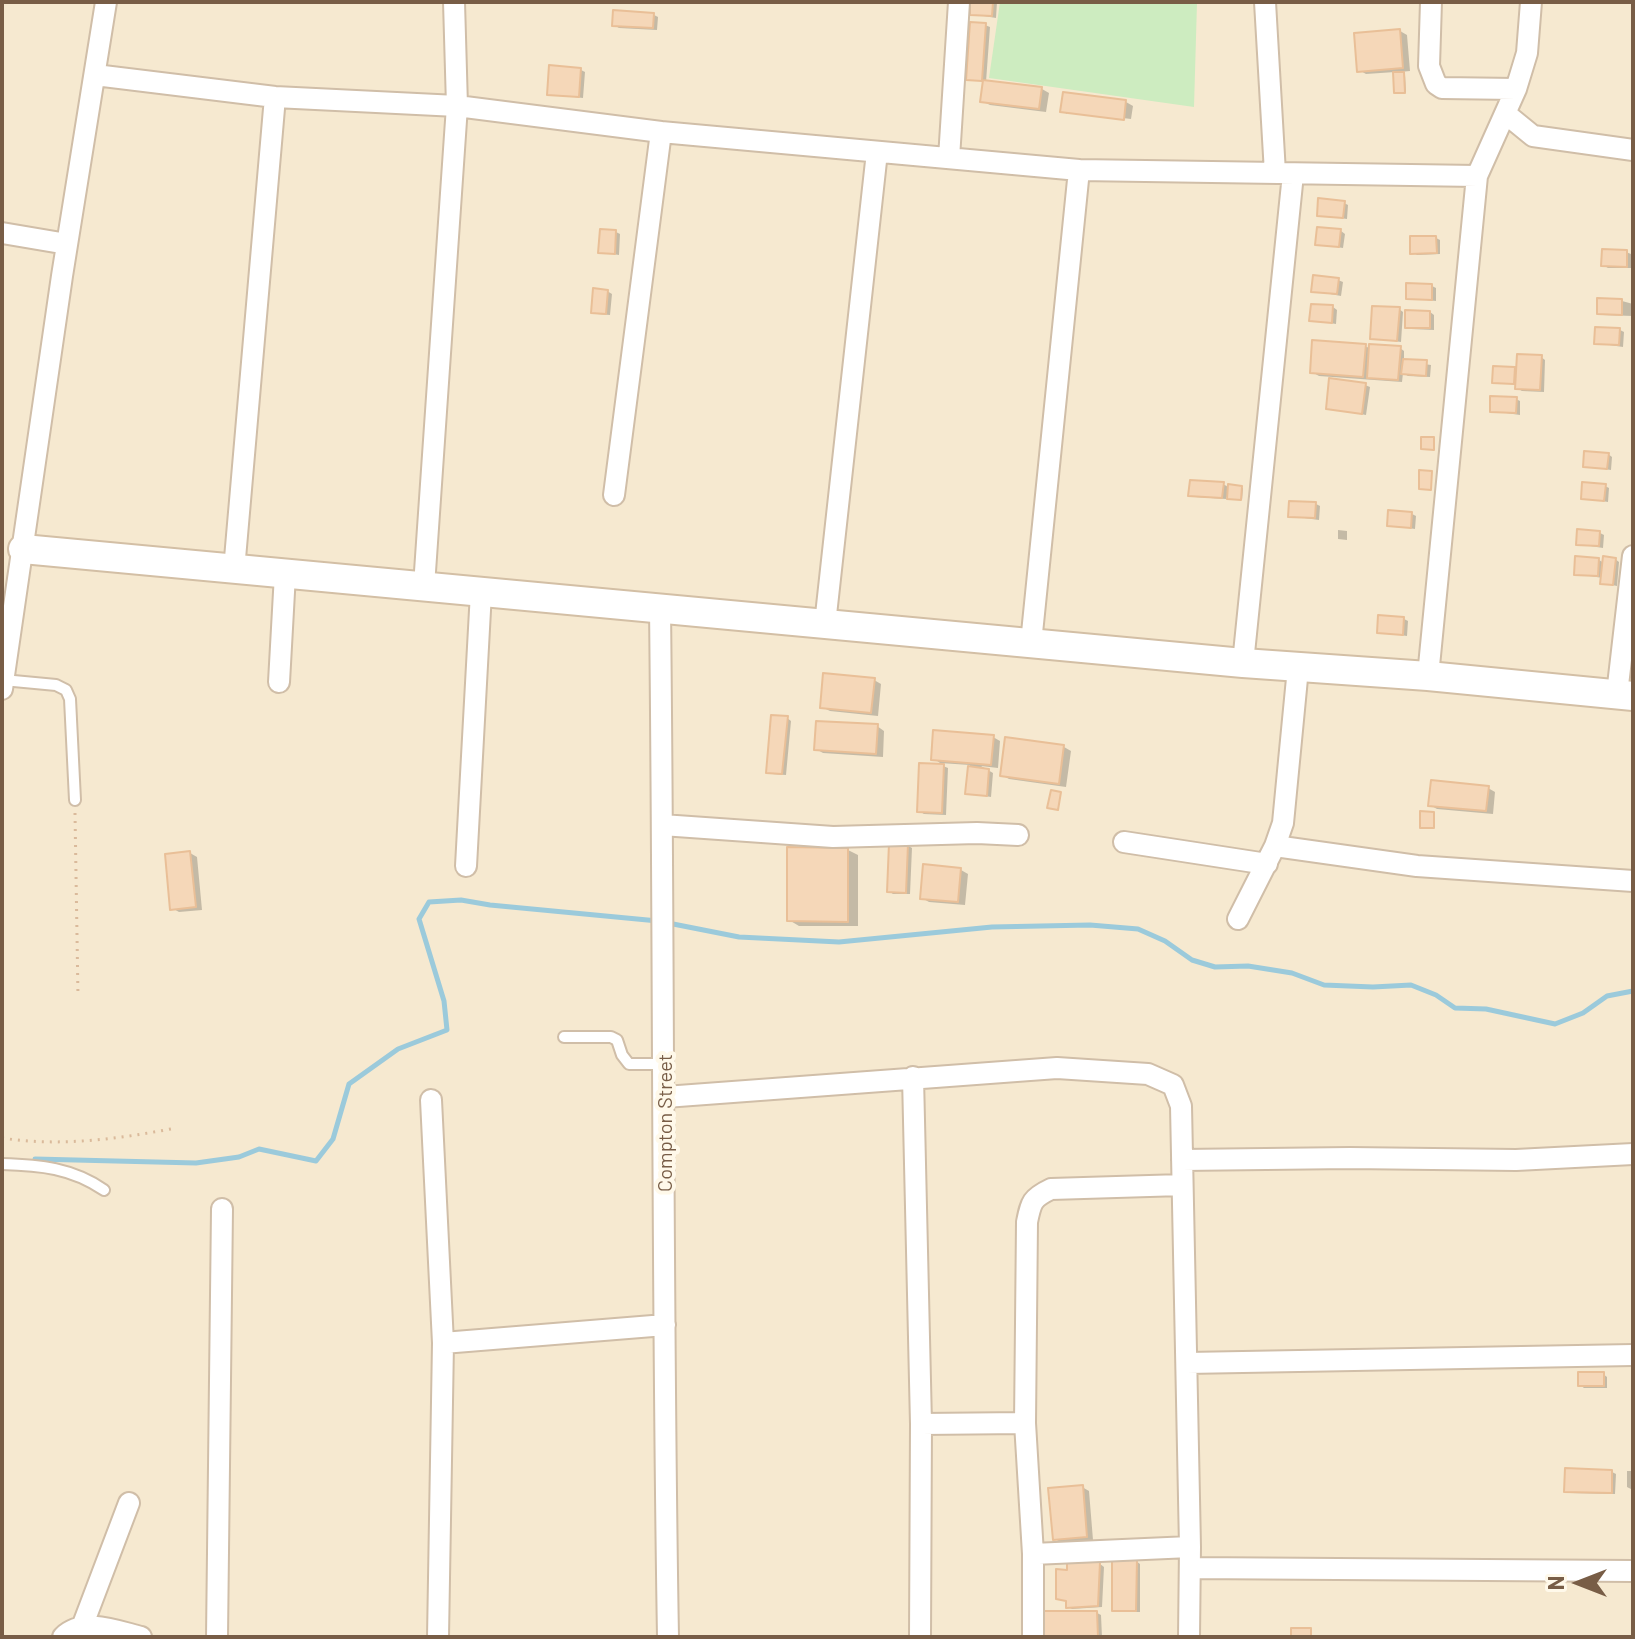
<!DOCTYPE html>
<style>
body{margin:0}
#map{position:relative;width:1635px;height:1639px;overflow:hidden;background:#fef6e2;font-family:Barlow,sans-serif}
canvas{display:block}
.frame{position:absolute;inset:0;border:4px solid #785d46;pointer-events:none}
.north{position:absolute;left:1539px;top:1543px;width:80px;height:80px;-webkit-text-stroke:6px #fff9ea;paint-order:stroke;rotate:270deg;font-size:22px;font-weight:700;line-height:32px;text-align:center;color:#785d46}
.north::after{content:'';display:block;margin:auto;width:28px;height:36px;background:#785d46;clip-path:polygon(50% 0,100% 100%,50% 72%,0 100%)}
</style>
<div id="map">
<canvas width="1635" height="1639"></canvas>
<div class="frame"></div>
<div class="north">N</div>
</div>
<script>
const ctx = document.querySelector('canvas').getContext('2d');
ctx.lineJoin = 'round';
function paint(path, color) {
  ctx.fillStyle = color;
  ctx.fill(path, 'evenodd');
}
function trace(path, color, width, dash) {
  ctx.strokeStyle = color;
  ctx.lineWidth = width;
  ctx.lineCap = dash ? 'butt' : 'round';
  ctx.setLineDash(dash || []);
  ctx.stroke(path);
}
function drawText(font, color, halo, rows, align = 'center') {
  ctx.font = font + ' Barlow,sans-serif';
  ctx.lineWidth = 8;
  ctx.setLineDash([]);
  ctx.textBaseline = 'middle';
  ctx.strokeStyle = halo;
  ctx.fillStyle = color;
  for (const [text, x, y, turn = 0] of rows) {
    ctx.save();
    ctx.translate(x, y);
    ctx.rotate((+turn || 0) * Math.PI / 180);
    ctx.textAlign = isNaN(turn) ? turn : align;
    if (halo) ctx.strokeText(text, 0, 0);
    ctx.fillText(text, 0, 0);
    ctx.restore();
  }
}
const residential = new Path2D(`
 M2 2H1633V1637H2Z`);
const green = new Path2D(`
 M1000 2 1197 3 1194 107 989 78Z`);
const shadow = new Path2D(`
 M972 2H997L996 18 972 14Z
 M654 15 658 17 657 30 619 28 614 25Z
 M985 25 990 27 986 82 1042 89 1049 93 1046 112 990 105 982 101 985 82 969 79Z
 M1400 31 1407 35 1410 71 1400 72 1405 75 1406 93H1397L1395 72 1366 74 1359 70Z
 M581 70 585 72 583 98 549 94Z
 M1126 102 1133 106 1131 119 1067 111V114L1062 111Z
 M1344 203 1348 205 1347 219 1319 215Z
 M1341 231 1345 234 1343 248 1317 244Z
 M616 232 620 234 619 255 600 252Z
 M1436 238 1440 240V254L1417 255 1412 252Z
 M1626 252 1631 254V268H1608L1603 265Z
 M1338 280 1343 282 1341 296 1314 291Z
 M1432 286 1436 288V301L1408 298Z
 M607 291 612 294 610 315 597 314 593 312Z
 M1622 301 1633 304V316L1603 315 1599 313Z
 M1333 307 1337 310 1336 324 1311 320Z
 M1399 309 1403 312 1401 342 1372 338Z
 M1430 312 1434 315V330L1411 329 1407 327Z
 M1620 330 1624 332 1623 347 1596 343Z
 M1365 346 1371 349 1400 348 1404 351V361L1431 365 1430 377 1408 376 1403 373 1402 382 1319 376 1312 372Z
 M1541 357 1545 360 1544 392 1522 391 1517 388 1518 385 1494 382 1495 368 1518 369Z
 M1365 385 1370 387 1366 415 1328 408Z
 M1516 399 1520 401V415L1492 411Z
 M1608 454 1612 457 1611 470 1585 466Z
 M1223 484 1230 488H1243L1242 500 1226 497V499L1195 497 1190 495Z
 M1605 486 1609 488 1608 502 1583 498Z
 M1316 504 1320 506 1319 520 1290 516Z
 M1412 514 1416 516 1415 529 1389 525Z
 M1338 530 1347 531V540L1338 539Z
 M1600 533 1604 535 1603 548 1578 544Z
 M1615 559 1619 562 1617 586 1602 583 1603 578 1576 574 1599 560 1604 563Z
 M1404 619 1408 621 1407 636 1379 632Z
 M874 680 881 684 878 716 830 711 822 707Z
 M787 718 791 721 786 775 772 774 768 771Z
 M877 726 884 731 883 757 823 753 816 749Z
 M993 737 1000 741 998 768 981 766 993 773 991 797 967 793 970 765 940 763 933 758Z
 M1064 747 1071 751 1066 787 1009 779 1002 775Z
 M943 766 948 768 946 815 924 814 919 811Z
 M1488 788 1495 792 1493 814 1437 809 1430 805Z
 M907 845 912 848 910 894H893L889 891Z
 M848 850 858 855V926H799L789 920Z
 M190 853 197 857 202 910 179 912 172 908Z
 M961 870 968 874 965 905 929 902 922 898Z
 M1603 1374 1607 1377V1388H1584L1580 1385Z
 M1627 1471H1633V1490L1627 1487Z
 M1612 1472 1616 1474 1615 1494 1570 1493 1566 1491Z
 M1082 1487 1089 1491 1093 1540 1062 1543 1055 1539Z
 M1136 1561 1140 1564V1612H1119L1114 1610Z
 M1100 1564 1104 1567 1102 1607 1072 1609 1068 1607V1602L1058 1598 1069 1572Z
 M1097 1613 1101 1615 1102 1637H1046Z`);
const stream = new Path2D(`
 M668 923 739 937 839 942 992 927 1090 925 1138 929 1165 941 1192 960 1215 967 1248 966 1292 973 1324 985 1373 987 1411 985 1436 995 1455 1008 1486 1009 1555 1024 1583 1013 1607 996 1633 991
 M35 1159 196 1163 239 1157 259 1149 316 1161 333 1139 349 1084 398 1049 447 1030 444 1001 419 919 429 902 461 900 490 905 658 921`);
const building = new Path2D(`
 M970 2H993L992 16 970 15Z
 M613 10 654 13 653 28 612 26Z
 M970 22 986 23 982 81 966 80Z
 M1400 29 1403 68 1357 72 1354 33Z
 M549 65 581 68 579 97 547 95Z
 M1393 72H1404L1405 93H1394Z
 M983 80 1042 87 1039 109 980 102Z
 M1063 92 1126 100 1124 120 1060 112Z
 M1318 198 1345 201 1343 218 1317 216Z
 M1317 227 1341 229 1339 247 1315 245Z
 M600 229 616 230 615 254 598 253Z
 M1410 236H1436L1437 253 1410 254Z
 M1602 249 1627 250V267L1601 266Z
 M1313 275 1339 278 1337 294 1311 292Z
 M1406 283 1432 284V300L1406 299Z
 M593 288 608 290 606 314 591 313Z
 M1597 298 1622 299V315L1597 314Z
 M1311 304 1333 305 1332 323 1309 321Z
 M1372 306 1400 307 1397 341 1370 339Z
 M1405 310 1430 311V328H1405Z
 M1595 327 1620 328 1619 345 1594 344Z
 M1312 340 1366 344 1363 377 1310 373Z
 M1369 344 1401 346 1398 380 1367 378Z
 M1517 354 1542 355 1540 390 1515 389Z
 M1403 359 1427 360 1426 376 1401 374Z
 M1493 366 1515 367 1514 384 1492 383Z
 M1329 378 1366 383 1362 414 1326 409Z
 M1490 396 1517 397 1516 413 1490 412Z
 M1421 437H1434V450L1421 449Z
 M1584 451 1609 453 1607 469 1583 467Z
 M1419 470 1432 471 1431 490 1419 489Z
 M1190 480 1224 482 1222 498 1188 496Z
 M1582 482 1606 484 1604 501 1581 499Z
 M1228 484 1242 486 1241 500 1227 499Z
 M1289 501 1316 502 1315 518 1288 517Z
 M1388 510 1412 512 1411 528 1387 526Z
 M1577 529 1600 531 1599 546 1576 545Z
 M1575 556 1599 558 1598 576 1574 575Z
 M1603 556 1616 558 1613 585 1600 584Z
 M1378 615 1404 617 1403 635 1377 633Z
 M823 673 875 678 871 713 820 708Z
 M771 715 788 716 782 774 766 773Z
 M816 721 878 724 876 754 814 750Z
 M933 730 994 735 991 765 931 760Z
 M1005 737 1064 745 1059 784 1000 776Z
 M919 763 944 764 942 813 917 812Z
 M968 766 989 769 987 796 965 794Z
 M1431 780 1489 786 1486 811 1428 806Z
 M1051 790 1061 792 1058 810 1047 808Z
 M1420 811 1434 812V828H1420Z
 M889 843 908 844 906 893 887 892Z
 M787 847 848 848V922L787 921Z
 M190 851 196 907 170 910 165 854Z
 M923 864 961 868 958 902 920 899Z
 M1578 1372H1604V1386H1578Z
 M1565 1468 1612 1470V1493L1564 1492Z
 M1083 1485 1087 1537 1053 1540 1048 1488Z
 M1112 1558 1137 1559 1136 1611H1112Z
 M1067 1561 1100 1562 1098 1606 1066 1608V1601L1056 1599V1569L1067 1570Z
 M1044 1611H1097L1098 1637H1044Z
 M1291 1628H1311V1637H1291Z`);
const path = new Path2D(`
 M75 813 78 997
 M2 1138C60 1147 118 1139 176 1128`);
const lane = new Path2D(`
 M3 680 56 685 66 690 70 699 75 800
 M564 1037H611L617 1040 622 1055 629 1064H665
 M2 1164C40 1165 72 1168 104 1190`);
const street = new Path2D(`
 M1265 2 1275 173
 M1431 2 1429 66 1436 84 1442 88 1516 89
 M95 75 275 97 457 106 661 132 1079 170 1477 176
 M1506 114 1533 136 1633 150
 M949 158 959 2
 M2 233 67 244
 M614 495 661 132
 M234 570 275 97
 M424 586 457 106 454 2
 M660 608C664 951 662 1294 668 1637
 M825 624 877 152
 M1031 643 1079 170
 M1243 663 1293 174
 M1428 676 1477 176 1516 89 1527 53 1531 2
 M279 682 285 574
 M2 689 62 276 106 2
 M1617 694 1633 556
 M662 825 833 837 977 833 1018 835
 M1124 842 1267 864
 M1275 846 1417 866 1633 881
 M466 866 481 592
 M1238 919 1275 846 1283 823 1298 668
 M913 1077 921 1424 920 1637
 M665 1097 1057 1068 1148 1074 1173 1085 1181 1106 1190 1547 1189 1637
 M431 1100 443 1343 438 1637
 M1182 1160 1350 1158 1516 1160 1633 1154
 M443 1343 665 1325
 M1187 1363 1633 1355
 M921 1424 1025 1423
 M1033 1554 1190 1547
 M1190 1568 1633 1571
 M63 1637C83 1617 117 1631 141 1637
 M80 1637 82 1627 129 1503
 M217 1637 222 1209
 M1033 1637V1554L1025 1423 1027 1222C1031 1202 1032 1198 1051 1189L1182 1185`);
const secondary = new Path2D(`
 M23 549 1243 663 1428 676 1633 696`);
const streetNames = [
 ["Compton Street",665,1123,-90]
];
paint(residential, '#f6e9d0');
paint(green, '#cdecc0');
paint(shadow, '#0003');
trace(stream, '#9bcadb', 5);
paint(building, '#f5d7b8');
trace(building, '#e9bf97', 2);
trace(lane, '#d0bea8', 14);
trace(street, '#d0bea8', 24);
trace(secondary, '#d3bfa5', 32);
trace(path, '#daba9b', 3, [2, 6]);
trace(lane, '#fff', 10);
trace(street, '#fff', 20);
trace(secondary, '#fff', 28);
drawText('20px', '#785d46', '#fff9ea', streetNames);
</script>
